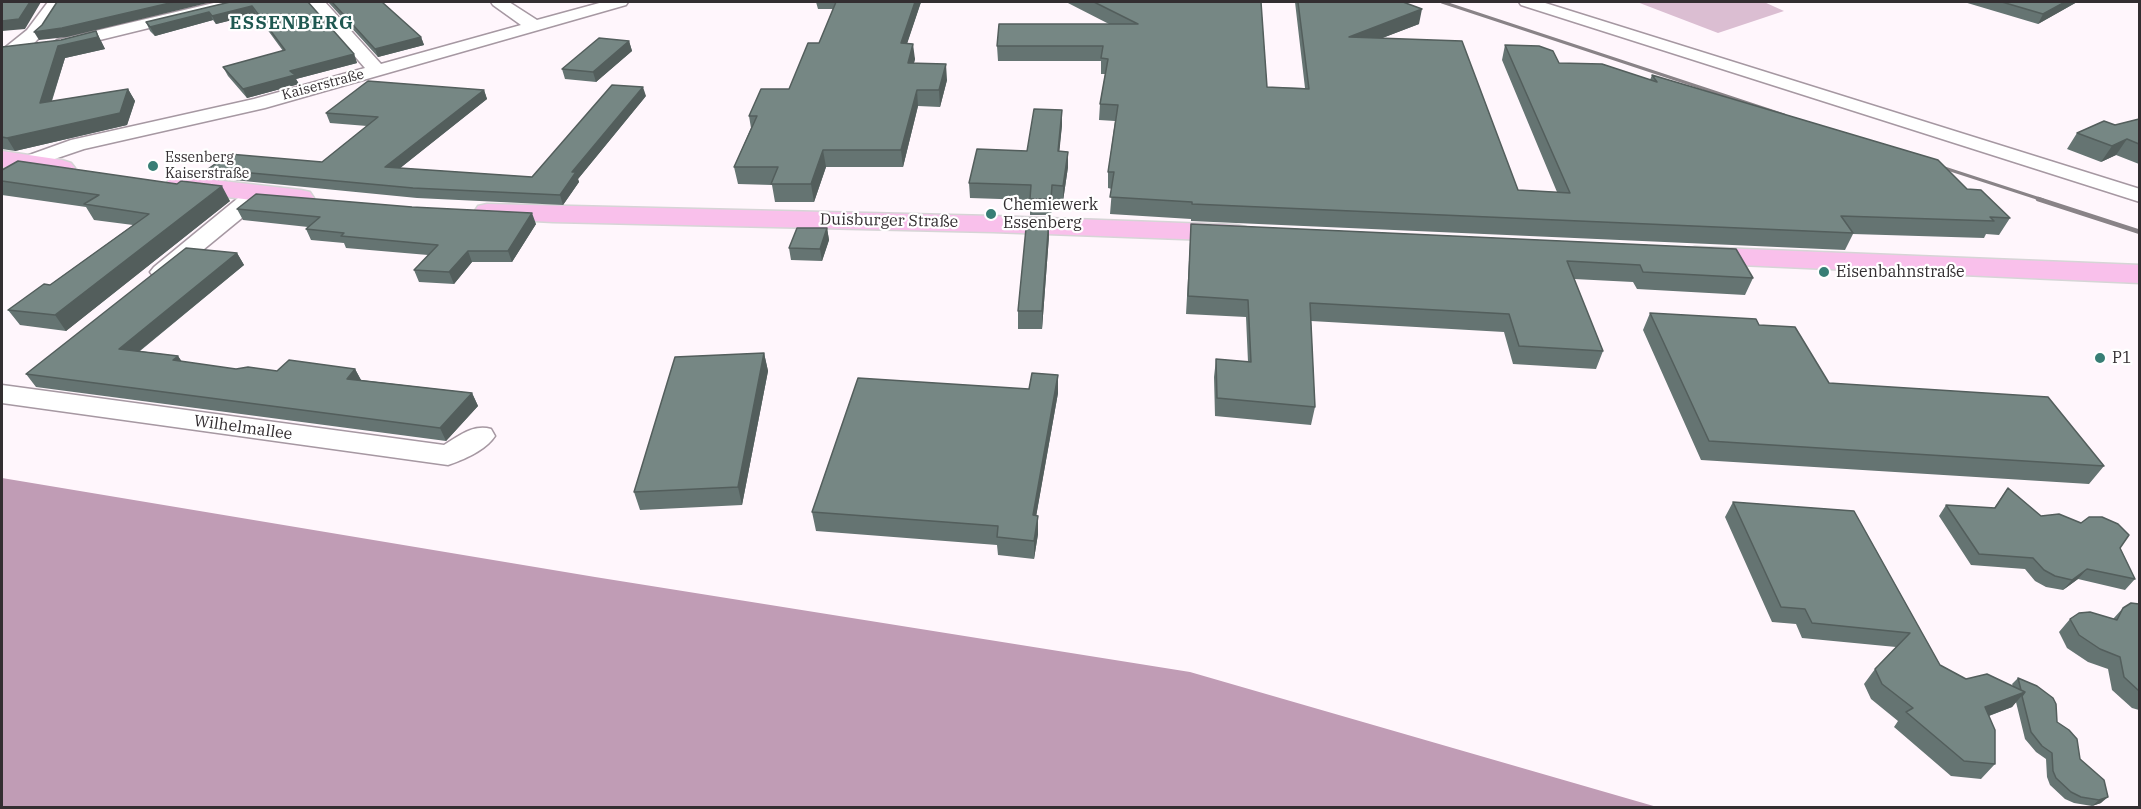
<!DOCTYPE html>
<meta charset="utf-8">
<style>
body{margin:0}
#map{position:relative;width:2141px;height:809px;overflow:hidden;background:#fff6fc;font-family:"IBM Plex Serif",serif}
canvas{display:block}
.frame{position:absolute;inset:0;border:3px solid #332e31;pointer-events:none}
</style>
<div id="map">
<canvas width="2141" height="809"></canvas>
<div class="frame"></div>
</div>
<script>
const ctx = document.querySelector('canvas').getContext('2d');
ctx.lineJoin = 'round';
function paint(path, color) {
  ctx.fillStyle = color;
  ctx.fill(path, 'evenodd');
}
function trace(path, color, width, dash) {
  ctx.strokeStyle = color;
  ctx.lineWidth = width;
  ctx.lineCap = dash ? 'butt' : 'round';
  ctx.setLineDash(dash || []);
  ctx.stroke(path);
}
function drawText(font, color, halo, rows, align = 'center') {
  ctx.font = font + ' "IBM Plex Serif",serif';
  ctx.lineWidth = 4.5;
  ctx.setLineDash([]);
  ctx.textBaseline = 'middle';
  ctx.strokeStyle = halo;
  ctx.fillStyle = color;
  for (const [text, x, y, turn = 0] of rows) {
    ctx.save();
    ctx.translate(x, y);
    ctx.rotate((+turn || 0) * Math.PI / 180);
    ctx.textAlign = isNaN(turn) ? turn : align;
    if (halo) ctx.strokeText(text, 0, 0);
    ctx.fillText(text, 0, 0);
    ctx.restore();
  }
}
const green = new Path2D(`
 M1637 2H1764L1784 11 1718 33Z`);
const water = new Path2D(`
 M2 478 595 577 1190 672 1657 807H2Z`);
const minor = new Path2D(`
 M48 2H64C51 25 29 57 2 62V50L27 30Z
 M218 2H245L243 5 63 49 57 48 54 44 57 40Z
 M308 2H325L381 64 521 25 493 5 491 2H509L537 20 603 2H628L626 5 265 108 84 149 25 169 18 167 15 163 18 159 71 140 254 99 365 68Z
 M1519 2H1542L2140 189V202L1521 5Z
 M257 188 265 189 268 194 265 199 170 277 162 279 154 277 150 272 154 267 249 189Z
 M2 385 444 445C459 436 473 424 491 429L495 436C486 450 463 460 448 465L2 403Z`);
const major = new Path2D(`
 M2 151 62 160 71 163 75 168 71 173 62 176 2 167Z
 M179 176 301 190 310 192 314 198 310 204 301 206 170 190 166 184 170 178Z
 M487 204 993 216 1236 225 1246 227 1250 233 1246 239 1236 241 993 232 553 222 478 218 474 212 478 206Z
 M1695 247 2140 265V283L1695 263 1685 261 1681 255 1685 249Z`);
const railFar1 = new Path2D(`
 M1442 2 1784 115
 M1929 163 2043 200`);
const rail = new Path2D(`
 M2038 199 2140 232`);
const wall = new Path2D(`
 M230 2H308L354 54 357 63 296 79 299 84 247 98 228 76 223 67 283 51 256 14 216 24 213 20 155 36 150 31 146 22Z
 M328 2H382L421 37 424 45 378 57Z
 M816 2H921L907 43 915 59 914 63 947 80 940 107 918 106 903 167H826L814 202H775L772 185 738 184 734 167 751 128 749 116 789 89 819 43 833 9H818Z
 M1066 2H1261L1267 87 1305 88 1295 2H1403L1419 24 1382 38 1518 190 1557 192 1502 60 1505 45 1559 63 1650 80 1652 75 1967 189 2010 218 1999 235 1986 234 1984 238 1853 234 1845 250 1191 221V219L1110 214 1112 189 1108 188V172L1115 121 1099 120 1100 104 1105 74H1101V61H998L997 46 1109 24Z
 M1964 2H2077L2038 24Z
 M96 31 105 49 65 58 52 101 128 89 135 101 127 125 15 151 2 149V151V47L61 40Z
 M629 41 632 51 596 82 565 79 562 69Z
 M484 90 487 99 400 168 532 177 646 96 578 179 579 182 563 205 417 198 213 178 208 169 322 162 367 126 330 123 326 113Z
 M2139 119V164L2116 155 2101 162 2067 149 2077 133 2115 125Z
 M1062 125 1059 151 1068 152V167L1063 201H1052L1051 215H1030V200L970 198 969 183 1027 151Z
 M2 170 230 201 66 331 20 325 8 310 50 285 133 225 94 220 86 207 2 195Z
 M237 209 536 224 512 262H472L454 284 419 282 414 270 428 255 346 248 344 243 311 240 306 229 308 227 243 220Z
 M1191 224 1736 249 1753 278 1745 295 1637 289 1633 282 1574 279 1603 351 1596 369 1513 364 1504 332 1311 321 1315 407 1311 425 1215 416 1214 377 1216 359 1248 362 1246 317 1186 314Z
 M827 228 829 240 822 261 791 260 789 248Z
 M1049 236 1042 329H1018V311Z
 M237 253 244 265 140 351 178 356 182 362 236 369 277 371 355 369 361 380 472 393 478 406 446 441 36 387 26 374Z
 M1650 313 1759 325 1829 383 2104 466 2089 484 1701 460 1643 330Z
 M764 353 768 371 742 505 640 510 634 492Z
 M1058 375V393L1036 516H1038V534L1034 559 998 555 997 545 816 531 812 512 1029 389Z
 M2008 488 2041 516 2120 548 2135 579 2125 590 2078 579 2063 590 2046 587 2035 581 2025 569 1971 565 1939 516 1946 505 1994 508Z
 M1733 502 1854 511 1940 665 1966 679 2013 686 2012 684 2018 678 2057 722 2080 759 2101 803 2092 806 2074 803 2065 799 2050 785 2047 777 2046 759 2036 752 2025 739 2016 702 2012 707 1989 716 1995 764 1981 779 1951 776 1894 727 1898 721 1871 699 1864 684 1875 669 1896 647 1802 638 1796 624 1772 622 1725 517Z
 M2139 604V710L2132 708 2112 690 2108 669 2088 662 2067 648 2059 632 2070 619H2113L2123 608Z`);
const shadedWall = new Path2D(`
 M30 2H41L25 29 2 31V21Z
 M174 2H212L67 37 39 40 34 32Z
 M915 2H921L902 59 901 43Z
 M2065 2H2077L2038 24 2043 14Z
 M252 6 256 14 216 24 212 16Z
 M1422 9 1419 24 1346 52 1349 37Z
 M209 12 213 20 155 36 150 27Z
 M96 31 105 49 65 58 47 115 40 103 58 46Z
 M421 37 424 45 378 57 375 49Z
 M629 41 632 51 596 82 593 72Z
 M913 44 915 59 909 80 908 63Z
 M354 54 357 63 296 79 299 84 247 98 243 89 290 71Z
 M946 64 947 80 940 107 939 90Z
 M643 87 646 96 578 179 579 182 563 205 560 195 572 172Z
 M128 89 135 101 127 125 15 151 7 138Z
 M484 90 487 99 389 177 385 167Z
 M917 90 918 106 903 167 901 150Z
 M1062 110V125L1058 166V151Z
 M2127 139 2116 155 2101 162 2112 146Z
 M823 150 826 167 814 202 811 184Z
 M1068 152V167L1063 201V186Z
 M1052 185V201L1051 215V199Z
 M222 186 230 201 66 331 55 315Z
 M532 213 536 224 512 262 508 251Z
 M1049 219V236L1042 329V311Z
 M827 228 829 240 822 261 820 249Z
 M468 251 472 262 454 284 449 272Z
 M237 253 244 265 127 361 119 349Z
 M764 353 768 371 742 505 738 487Z
 M178 356 186 368 173 360Z
 M355 369 362 382 347 379Z
 M1058 375V393L1033 534V515Z
 M472 393 478 406 446 441 440 428Z
 M1038 516V534L1034 559V541Z
 M2087 569 2078 579 2063 590 2072 580Z
 M2025 692 2012 707 1972 722 1985 707Z
 M2108 797 2101 803 2092 806 2099 800Z`);
const building = new Path2D(`
 M2 2H30L19 19 2 21Z
 M57 2H174L62 28 34 32 42 25Z
 M230 2H308L354 54 290 71 295 75 243 89 223 67 285 50 252 6 212 16 209 12 150 27 146 22Z
 M332 2H382L421 37 375 49Z
 M836 2H915L901 43 913 44 908 63 946 64 939 90H917L901 150H823L811 184H771L778 167H734L757 116H749L761 89H789L808 43H819Z
 M1094 2H1261L1267 87 1309 89 1298 2H1403L1422 9 1349 37 1462 41 1518 190 1570 193 1505 45 1539 46 1553 51 1559 63 1602 64 1657 82 1652 75 1938 160 1967 189 1981 190 2010 218 1990 217 1994 221 1841 216 1853 233 1192 204V202L1110 197 1114 172H1108L1118 105 1100 104 1108 59 1101 58 1103 46H997L999 24H1138Z
 M2002 2H2065L2043 14Z
 M96 31 98 37 58 46 40 103 128 89 120 113 7 138 2 137V47L61 40Z
 M599 38 629 41 593 72 562 69Z
 M368 81 484 90 385 167 532 177 612 85 643 87 572 172H576L560 195 413 188 208 169 229 154 322 162 378 117 326 113Z
 M1034 109 1062 110 1058 151 1068 152 1063 186 1052 185 1051 199H1030L1031 185 969 183 977 149 1027 151Z
 M2139 119V144L2127 139 2112 146 2077 133 2104 121 2115 125Z
 M18 161 177 184 181 181 222 186 55 315 8 310 44 284 50 285 149 214 84 204 99 195 2 181V170Z
 M256 194 412 207 532 213 508 251H468L449 272 414 270 438 245 341 236 344 233 306 229 320 217 237 209Z
 M1027 218 1049 219 1042 311H1018Z
 M1191 224 1736 249 1753 278 1643 272 1640 265 1567 261 1603 351 1519 346 1509 314 1310 303 1315 407 1217 398 1216 359 1251 362 1248 300 1188 296Z
 M797 228H827L820 249 789 248Z
 M186 248 237 253 119 349 178 356 173 360 236 369 248 367 277 371 289 360 355 369 347 379 472 393 440 428 26 374Z
 M1650 313 1756 319 1759 325 1795 327 1829 383 2048 397 2104 466 1709 441Z
 M764 353 738 487 634 492 675 357Z
 M1032 373 1058 375 1033 515 1038 516 1034 541 997 537 998 526 812 512 858 378 1029 389Z
 M2008 488 2041 516 2059 514 2081 523 2089 517H2102L2118 524 2129 535 2120 548 2135 579 2087 569 2072 580 2055 576 2044 570 2033 558 1979 554 1946 505 1995 508Z
 M1733 502 1854 511 1940 665 1966 679 1987 674 2025 692 1985 707 1995 730V764L1964 761 1906 712 1913 708 1882 684 1875 669 1910 633 1812 623 1805 609 1781 607Z
 M2131 603 2139 604V691L2124 677 2120 657 2100 649 2079 635 2070 619 2079 613 2090 612 2117 620 2123 608Z
 M2018 678 2037 686 2053 698 2056 704 2057 722 2069 730 2077 739 2080 759 2104 780 2108 797 2099 800 2081 797 2071 792 2056 778 2053 771 2052 753 2042 746 2031 732 2022 696 2025 692 2021 690Z`);
const markers = [
 [153,166,6,"#387e75"],
 [991,214,6,"#387e75"],
 [1824,272,6,"#387e75"],
 [2100,358,6,"#387e75"]
];
const farStreetnames = [
 ["Kaiserstraße",323,85,-15]
];
const farPoinames = [
 ["Essenberg",165,158],
 ["Kaiserstraße",165,174]
];
const poiNames = [
 ["Chemiewerk",1003,205],
 ["Essenberg",1003,223],
 ["Eisenbahnstraße",1836,272],
 ["P1",2112,358]
];
const streetNames = [
 ["Duisburger Straße",889,221,1],
 ["Wilhelmallee",243,428,8]
];
const farDistrictnames = [
 ["ESSENBERG",292,24]
];
paint(green, '#dbbed2');
paint(water, '#c09cb5');
trace(minor, '#a698a2', 3);
trace(major, '#d6d5d6', 3);
paint(minor, '#fff');
paint(major, '#f9c0eb');
trace(railFar1, '#898387', 3);
trace(rail, '#898387', 4.5);
paint(wall, '#657472');
paint(shadedWall, '#535e5c');
paint(building, '#768784');
trace(building, '#535e5c', 1.5);
for (const [x, y, r, color] of markers) {
  const dot = new Path2D();
  dot.arc(x, y, r, 0, 2 * Math.PI);
  ctx.fillStyle = color;
  ctx.fill(dot);
  trace(dot, '#fff', 2);
}
drawText('14px', '#332e31', '#fff', farStreetnames);
drawText('14px', '#332e31', '#fff', farPoinames, 'left');
drawText('16px', '#332e31', '#fff', poiNames, 'left');
drawText('16px', '#332e31', '#fff', streetNames);
ctx.letterSpacing = '1.5px';
drawText('bold 18px', '#1f5851', '#fff', farDistrictnames);
ctx.letterSpacing = '0px';
</script>
